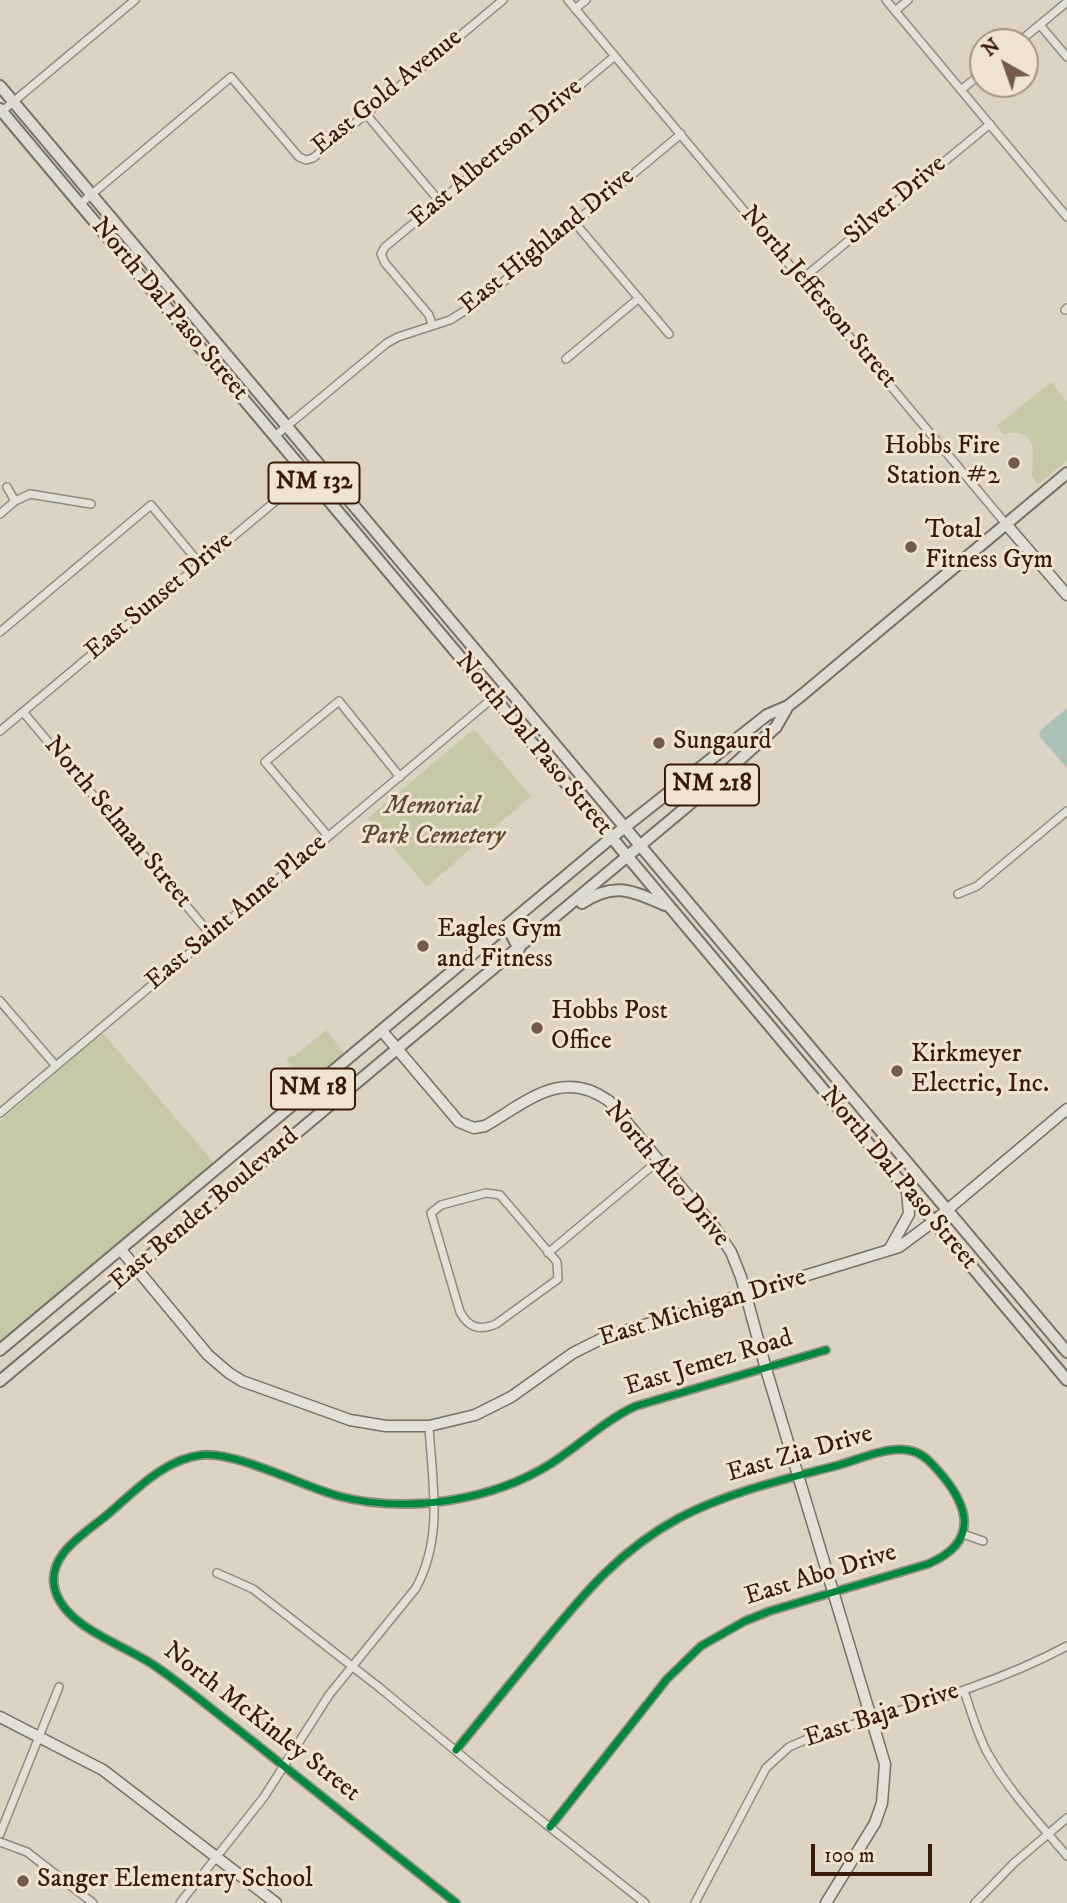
<!DOCTYPE html>
<style>
body{margin:0}
#map{position:relative;width:1067px;height:1903px;overflow:hidden;background:#dcd3c4;font-family:"IM FELL DW Pica",serif}
canvas{display:block}
.north{position:absolute;left:969px;top:28px;width:70px;height:70px;box-sizing:border-box;background:#efe4d2;border:2px solid #a79381;border-radius:50%;rotate:320deg;font-size:19px;font-weight:700;line-height:28px;text-align:center;color:#3a1908}
.north::after{content:'';display:block;margin:auto;width:24px;height:32px;background:#735a4a;clip-path:polygon(50% 0,100% 100%,50% 72%,0 100%)}
.scale{position:absolute;left:811px;top:1844px;width:121px;height:32px;box-sizing:border-box;border:4px solid #3a1908;border-top:0;padding-left:9px;font-size:21px;line-height:24px;white-space:nowrap;color:#3a1908;-webkit-text-stroke:5px #efe4d2;paint-order:stroke}
</style>
<div id="map">
<canvas width="1067" height="1903"></canvas>
<div class="north">N</div>
<div class="scale">100 m</div>
</div>
<script>
const ctx = document.querySelector('canvas').getContext('2d');
ctx.lineJoin = 'round';
function paint(path, color) {
  ctx.fillStyle = color;
  ctx.fill(path, 'evenodd');
}
function trace(path, color, width, dash) {
  ctx.strokeStyle = color;
  ctx.lineWidth = width;
  ctx.lineCap = dash ? 'butt' : 'round';
  ctx.setLineDash(dash || []);
  ctx.stroke(path);
}
function drawText(font, color, halo, rows, align = 'center') {
  ctx.font = font + ' "IM FELL DW Pica",serif';
  ctx.lineWidth = 6;
  ctx.setLineDash([]);
  ctx.textBaseline = 'middle';
  ctx.strokeStyle = halo;
  ctx.fillStyle = color;
  for (const [text, x, y, turn = 0] of rows) {
    ctx.save();
    ctx.translate(x, y);
    ctx.rotate((+turn || 0) * Math.PI / 180);
    ctx.textAlign = isNaN(turn) ? turn : align;
    if (halo) ctx.strokeText(text, 0, 0);
    ctx.fillText(text, 0, 0);
    ctx.restore();
  }
}
const green = new Path2D(`
 M1051 382 1067 402V461L1038 484 1032 477C1033 451 1039 427 1003 434L997 426Z
 M474 729 531 796 427 887 368 818Z
 M326 1030 344 1053 274 1112 270 1105 289 1088 288 1083 298 1074 286 1059 291 1055 293 1057Z
 M102 1032 214 1163 0 1343V1121Z`);
const water = new Path2D(`
 M1067 708V768L1039 736 1041 730Z`);
const street = new Path2D(`
 M568 0 1006 524
 M886 0 1067 217
 M575 9 586 0
 M895 11 908 0
 M1040 25 1067 57
 M1019 42 1067 2
 M961 90 983 72
 M1 112 135 0
 M366 114 440 202
 M80 204 231 77 299 157 306 160 313 158 503 0
 M575 223 669 334
 M802 279 990 124
 M1065 310 1067 308
 M432 324 429 315 385 263 381 254 385 247 615 56
 M566 359 639 298
 M275 436 387 343 398 337 450 320 479 302 681 134
 M15 501 30 494 91 504
 M0 514 15 501 7 487
 M0 632 151 505 200 564
 M23 712 211 935
 M0 731 320 464
 M328 836 265 762 339 701 400 777
 M958 894 977 886 1067 811
 M0 1001 56 1066
 M0 1113 507 686
 M486 1193 500 1195 557 1262 558 1279 496 1324C479 1331 469 1328 460 1312L431 1213 441 1205Z
 M548 1253 658 1161
 M963 1534 983 1541
 M217 1573 253 1589 380 1688 498 1786 645 1903
 M964 1691C971 1711 977 1733 987 1752 1008 1790 1039 1823 1067 1856
 M456 1750C484 1716 512 1681 540 1647 582 1596 618 1551 679 1518 728 1492 786 1479 839 1465 867 1457 905 1437 929 1461 964 1496 987 1539 928 1564L770 1611 745 1621 701 1646 667 1679 550 1827
 M0 1834 59 1687
 M0 1842 27 1852 93 1903
 M180 1903 264 1797 329 1695 416 1588C444 1536 432 1483 429 1426
 M456 1903C383 1845 310 1786 236 1728 209 1707 183 1685 155 1666 125 1645 69 1629 56 1593 43 1557 84 1534 107 1515 135 1491 164 1459 202 1455 235 1451 302 1486 338 1496 407 1514 492 1501 552 1463 580 1445 605 1420 636 1406L826 1350
 M695 1903 766 1768 789 1747 812 1737C898 1710 987 1689 1067 1646
 M975 1903 1014 1863 1067 1818`);
const secondary = new Path2D(`
 M1006 524 1067 595
 M382 1031 459 1122 474 1128 485 1126C527 1102 562 1067 609 1101L715 1228 731 1252 741 1277 766 1369 885 1764 882 1803 875 1823 826 1903
 M121 1250 208 1355 229 1373 242 1381 350 1420 386 1426H429L475 1415 511 1397 573 1353 605 1337 899 1247 934 1221 1067 1109
 M889 1250 909 1214 907 1191
 M0 1717 103 1770 276 1903`);
const primary = new Path2D(`
 M0 86 1067 1352
 M0 109 1067 1380
 M582 903C615 881 632 891 665 905
 M507 926 519 949
 M0 1350 611 838 767 715 788 706 802 695 1067 473
 M0 1381 697 798 776 727 788 706`);
const cycleway = new Path2D(`
 M456 1750C484 1716 512 1681 540 1647 582 1596 618 1551 679 1518 728 1492 786 1479 839 1465 867 1457 905 1437 929 1461 964 1496 987 1539 928 1564L770 1611 745 1621 701 1646 667 1679 550 1827
 M456 1903C383 1845 310 1786 236 1728 209 1707 183 1685 155 1666 125 1645 69 1629 56 1593 43 1557 84 1534 107 1515 135 1491 164 1459 202 1455 235 1451 302 1486 338 1496 407 1514 492 1501 552 1463 580 1445 605 1420 636 1406L826 1350`);
const markers = [
 [1014,463,7,"#735a4a"],
 [911,547,7,"#735a4a"],
 [659,743,7,"#735a4a"],
 [423,946,7,"#735a4a"],
 [537,1028,7,"#735a4a"],
 [897,1071,7,"#735a4a"],
 [23,1881,7,"#735a4a"]
];
const shields = [
 [314,483,91],
 [712,785,94],
 [313,1089,84]
];
const shieldNames = [
 ["NM 132",314,483],
 ["NM 218",712,785],
 ["NM 18",313,1089]
];
const streetNames = [
 ["East Gold Avenue",388,93,-39],
 ["East Albertson Drive",497,154,-40],
 ["Silver Drive",896,201,-40],
 ["East Highland Drive",548,242,-39],
 ["North Jefferson Street",818,298,50],
 ["North Dal Paso Street",169,310,50],
 ["East Sunset Drive",160,597,-40],
 ["North Dal Paso Street",533,745,50],
 ["North Selman Street",117,823,50],
 ["East Saint Anne Place",237,913,-40],
 ["North Alto Drive",666,1175,50],
 ["North Dal Paso Street",898,1179,50],
 ["East Bender Boulevard",205,1210,-40],
 ["East Michigan Drive",703,1309,-17],
 ["East Jemez Road",709,1364,-17],
 ["East Zia Drive",800,1455,-16],
 ["East Abo Drive",821,1576,-17],
 ["East Baja Drive",882,1716,-18],
 ["North McKinley Street",261,1723,38]
];
const poiNames = [
 ["Hobbs Fire",1000,448,"right"],
 ["Station #2",1000,478,"right"],
 ["Total",925,532],
 ["Fitness Gym",925,562],
 ["Sungaurd",673,743],
 ["Eagles Gym",437,931],
 ["and Fitness",437,961],
 ["Hobbs Post",551,1013],
 ["Office",551,1043],
 ["Kirkmeyer",911,1056],
 ["Electric, Inc.",911,1086],
 ["Sanger Elementary School",37,1881]
];
const parkNames = [
 ["Memorial",432,808],
 ["Park Cemetery",432,838]
];
paint(green, '#c8c7a6');
paint(water, '#acc1b5');
trace(street, '#92887e', 10);
trace(secondary, '#7a6f65', 13);
trace(primary, '#7a6f65', 14);
trace(street, '#e4e0d8', 7);
trace(secondary, '#e4e0d8', 10);
trace(primary, '#dfdad2', 10);
trace(cycleway, '#00873e', 7);
for (const [x, y, r, color] of markers) {
  const dot = new Path2D();
  dot.arc(x, y, r, 0, 2 * Math.PI);
  ctx.fillStyle = color;
  ctx.fill(dot);
  trace(dot, '#efe4d2', 2.5);
}
for (const [x, y, w] of shields) {
  const box = new Path2D();
  box.roundRect(x - w / 2, y - 20.5, w, 41, 5);
  ctx.fillStyle = '#efe4d2';
  ctx.fill(box);
  trace(box, '#3a1908', 2);
}
drawText('bold 24px', '#3a1908', null, shieldNames);
drawText('26px', '#3a1908', '#efe4d2', streetNames);
drawText('26px', '#3a1908', '#efe4d2', poiNames, 'left');
drawText('italic 26px', '#604a30', '#efe4d2', parkNames);
</script>
